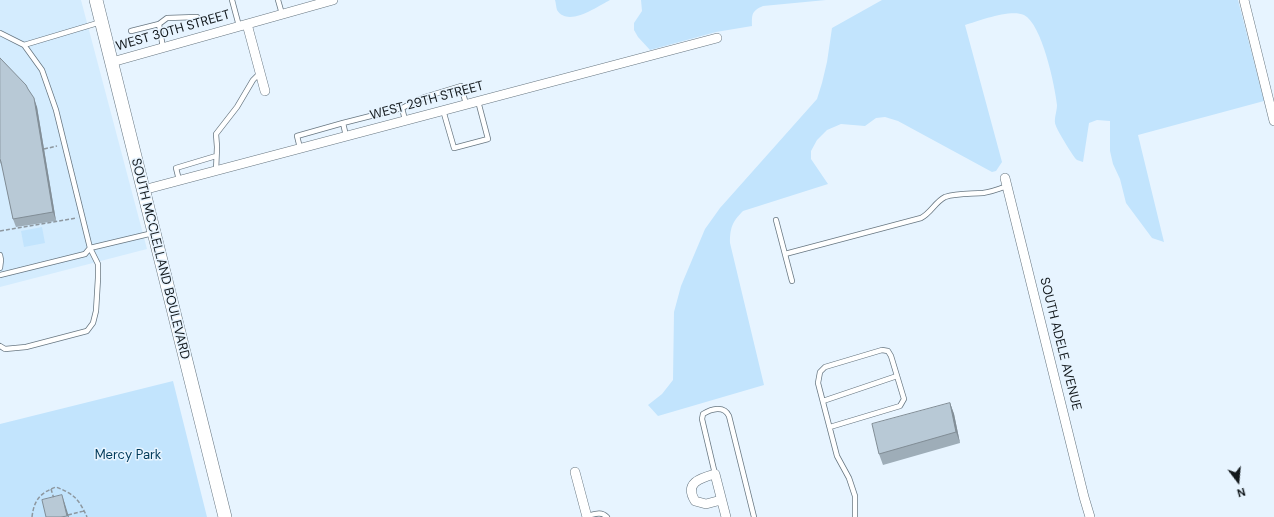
<!DOCTYPE html>
<style>
body{margin:0}
#map{position:relative;width:1274px;height:517px;overflow:hidden;background:#e7f4ff;font-family:"DM Sans",sans-serif}
canvas{display:block}
.north{position:absolute;left:1218px;top:461px;width:40px;height:40px;-webkit-text-stroke:3px #e7f4ff;paint-order:stroke;rotate:164deg;font-size:11px;font-weight:700;line-height:16px;text-align:center;color:#12181c}
.north::after{content:'';display:block;margin:auto;width:14px;height:18px;background:#12181c;clip-path:polygon(50% 0,100% 100%,50% 72%,0 100%)}
</style>
<div id="map">
<canvas width="1274" height="517"></canvas>
<div class="north">N</div>
</div>
<script>
const ctx = document.querySelector('canvas').getContext('2d');
ctx.lineJoin = 'round';
function paint(path, color) {
  ctx.fillStyle = color;
  ctx.fill(path, 'evenodd');
}
function trace(path, color, width, dash) {
  ctx.strokeStyle = color;
  ctx.lineWidth = width;
  ctx.lineCap = dash ? 'butt' : 'round';
  ctx.setLineDash(dash || []);
  ctx.stroke(path);
}
function drawText(font, color, halo, rows, align = 'center') {
  ctx.font = font + ' "DM Sans",sans-serif';
  ctx.lineWidth = 3;
  ctx.setLineDash([]);
  ctx.textBaseline = 'middle';
  ctx.strokeStyle = halo;
  ctx.fillStyle = color;
  for (const [text, x, y, turn = 0] of rows) {
    ctx.save();
    ctx.translate(x, y);
    ctx.rotate((+turn || 0) * Math.PI / 180);
    ctx.textAlign = isNaN(turn) ? turn : align;
    if (halo) ctx.strokeText(text, 0, 0);
    ctx.fillText(text, 0, 0);
    ctx.restore();
  }
}
const built = new Path2D(`
 M0 0H81L147 249 0 287Z`);
const green = new Path2D(`
 M555 0H610C598 6 568 28 557 10 556 7 556 3 555 0Z
 M641 0H826L763 6C751 11 752 15 752 26L716 32 650 50 638 37 634 30V23L642 11Z
 M882 0H1238L1264 101 1138 135 1164 242 1152 238 1126 203 1120 179 1113 164 1110 151V121L1097 120 1089 123 1083 162C1081 161 1079 161 1077 160 1074 158 1057 130 1056 126 1053 120 1057 112 1057 105 1055 86 1042 24 1024 15 1010 9 979 21 965 25L1002 162 996 171 992 172 898 121 885 117 876 118 865 126 841 124 827 130 817 140 811 151V159L828 184 743 211C732 222 730 228 730 243L764 385 658 416 648 405 662 394 673 380 674 312 681 286 705 229 720 208 817 99 822 83 827 62 832 28Z
 M42 227 45 243 24 247 21 231Z
 M173 381 207 517H0V424Z`);
const path = new Path2D(`
 M44 149 57 146
 M0 231 77 218
 M51 489 54 499
 M68 515 84 511
 M32 517C34 500 40 493 56 487 74 494 79 499 87 517`);
const lane = new Path2D(`
 M232 0 239 26
 M278 0 282 14
 M159 24 167 18 197 17
 M131 31 159 24 163 48
 M0 33 24 45 42 70 56 110 90 248 153 233
 M24 45 101 22
 M443 110 454 148 488 139 478 101
 M405 120 402 108 425 97 461 86 466 104
 M346 136 343 123 402 108
 M300 148 297 136 343 123
 M216 171 217 147 216 134 237 107 253 80 260 73
 M179 180 176 168 216 156
 M776 220 792 281
 M785 254 921 218C931 213 935 202 945 197 957 193 970 194 983 193 991 192 999 189 1007 186
 M0 255 1 260 0 268
 M0 275 85 254 90 248 98 264V278L96 311 93 323 87 331 26 347 5 349 0 346
 M823 401 897 376
 M830 427 900 406 904 399 891 356 888 351 882 350 825 367 820 372 818 383 837 456 849 478 855 496V517
 M715 474 702 419 703 414C711 409 724 405 729 416L754 517
 M587 516C595 514 601 511 607 517`);
const street = new Path2D(`
 M1244 0 1274 121
 M247 24 265 91
 M112 62 333 0
 M1005 178 1084 497 1090 517
 M143 190 717 38
 M575 472 587 517
 M721 500 706 504 695 501C684 483 700 478 715 474L726 517`);
const secondary = new Path2D(`
 M96 0 225 517`);
const wall = new Path2D(`
 M0 58 28 90 37 107 56 221 16 227 13 219 2 166 0 162Z
 M950 403 954 414 960 443 883 465 879 454Z`);
const shadedWall = new Path2D(`
 M34 98 37 107 56 221 53 212Z
 M950 403 954 414 960 443 956 432Z
 M62 495 65 504 69 517H68L67 516Z`);
const building = new Path2D(`
 M0 58 26 85 28 89 34 98 53 212 13 219 1 162 0 159Z
 M950 403 956 432 879 454 872 424Z
 M62 495 67 516 61 517H46L42 500Z`);
const streetNames = [
 ["WEST 30TH STREET",173,31,-16],
 ["WEST 29TH STREET",427,101,-15],
 ["SOUTH MCCLELLAND BOULEVARD",160,259,76],
 ["SOUTH ADELE AVENUE",1060,344,76]
];
const parkNames = [
 ["Mercy Park",128,456]
];
paint(built, '#d4ecfe');
paint(green, '#c2e4fd');
trace(lane, '#687782', 6);
trace(street, '#687782', 10);
trace(secondary, '#687782', 14);
trace(path, '#8d979f', 1.5, [4, 2]);
trace(lane, '#fff', 4.5);
trace(street, '#fff', 9);
trace(secondary, '#fff', 13);
paint(wall, '#9eadb8');
paint(shadedWall, '#818d96');
paint(building, '#b8c9d6');
trace(building, '#818d96', 1);
drawText('13px', '#12181c', '#e7f4ff', streetNames);
drawText('13px', '#003a5a', '#e7f4ff', parkNames);
</script>
